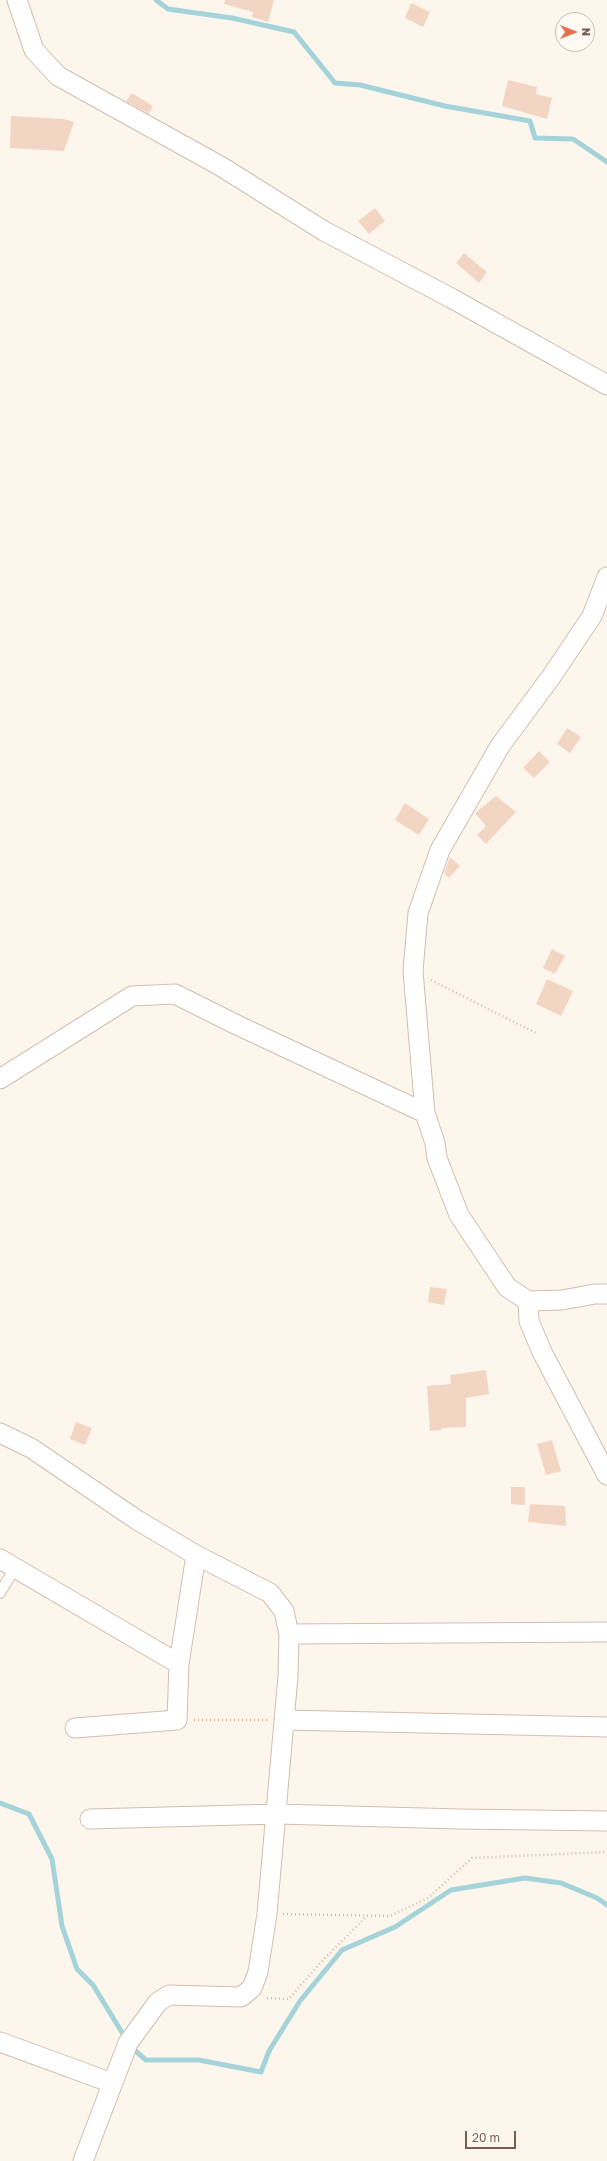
<!DOCTYPE html>
<style>
body{margin:0}
#map{position:relative;width:607px;height:2161px;overflow:hidden;background:#fdf6ec;font-family:"Golos Text",sans-serif}
canvas{display:block}
.north{position:absolute;left:555px;top:12px;width:40px;height:40px;box-sizing:border-box;background:#fffaf3;border:1px solid #cabbb1;border-radius:50%;rotate:90deg;font-size:11px;font-weight:700;line-height:16px;text-align:center;color:#7a5c4d}
.north::after{content:'';display:block;margin:auto;width:14px;height:18px;background:#e76f51;clip-path:polygon(50% 0,100% 100%,50% 72%,0 100%)}
.scale{position:absolute;left:465px;top:2131px;width:51px;height:18px;box-sizing:border-box;border:2px solid #7a5c4d;border-top:0;padding-left:5px;font-size:12px;line-height:14px;white-space:nowrap;color:#7a5c4d;-webkit-text-stroke:3px #fffaf3;paint-order:stroke}
</style>
<div id="map">
<canvas width="607" height="2161"></canvas>
<div class="north">N</div>
<div class="scale">20 m</div>
</div>
<script>
const ctx = document.querySelector('canvas').getContext('2d');
ctx.lineJoin = 'round';
function trace(path, color, width, dash) {
  ctx.strokeStyle = color;
  ctx.lineWidth = width;
  ctx.lineCap = dash ? 'butt' : 'round';
  ctx.setLineDash(dash || []);
  ctx.stroke(path);
}
function paint(path, color) {
  ctx.fillStyle = color;
  ctx.fill(path, 'evenodd');
}
const stream = new Path2D(`
 M156 0 168 9 232 18 294 32 335 83 360 85 445 106 530 121 535 138 573 139 607 162
 M0 1803 29 1814 52 1859 62 1926 77 1969 93 1985 126 2039
 M130 2046 146 2060H199L261 2072 269 2051 300 2001 342 1950 395 1927 451 1890 525 1878 561 1883 597 1898 607 1905`);
const building = new Path2D(`
 M225 0H274L268 22 252 17 253 12 224 4Z
 M411 3 430 12 423 27 405 18Z
 M508 80 537 87 536 94 552 98 547 119 502 106Z
 M132 93 153 106 149 114 126 101Z
 M11 116 64 119 74 122 64 151 10 148Z
 M375 208 385 221 369 234 358 221Z
 M464 253 487 272 479 283 456 263Z
 M567 728 581 737 570 753 557 744Z
 M539 751 550 762 534 778 523 768Z
 M496 796 516 812 486 844 477 835 486 826 475 813Z
 M405 803 429 819 419 835 395 820Z
 M450 857 460 866 449 878 444 873Z
 M552 949 565 956 555 974 543 968Z
 M547 979 573 991 561 1016 536 1004Z
 M430 1287 447 1289 444 1305 428 1302Z
 M486 1370 489 1394 466 1398V1427L442 1428V1430L430 1431 427 1386 451 1384 450 1375Z
 M76 1422 92 1428 85 1445 70 1439Z
 M552 1440 561 1471 546 1475 537 1444Z
 M511 1487H525V1505L511 1504Z
 M530 1504 565 1506 566 1526 528 1522Z`);
const path = new Path2D(`
 M431 980 538 1034
 M194 1720H267
 M283 1914 390 1916 428 1898 472 1858 607 1852
 M267 1998 289 1999 321 1962 367 1916`);
const lane = new Path2D(`
 M0 1593 15 1568`);
const street = new Path2D(`
 M17 0 34 50 58 76 222 167 324 231 451 298 607 385
 M607 577 592 616 551 677 500 746 440 850 418 913 413 971 425 1113 435 1143 437 1158 459 1215 507 1287 528 1301 562 1300 595 1294H607
 M0 1079 132 996 175 994 237 1025 425 1113
 M528 1301 529 1321 542 1352 607 1475
 M0 1433 31 1448 137 1520 196 1555 270 1593 284 1611 289 1634 288 1676 267 1914 258 1972 252 1988 241 1997 169 1995 158 2002 128 2043 83 2161
 M0 1559 179 1664 177 1720 75 1728
 M289 1634 607 1632
 M179 1664 196 1555
 M284 1720 607 1727
 M90 1819 277 1814 459 1819 607 1821
 M0 2042 112 2083`);
trace(stream, '#a5d3da', 5);
paint(building, '#f3d5c3');
trace(lane, '#d1beb0', 12);
trace(street, '#d1beb0', 21);
trace(path, '#d9b8a5', 2.5, [1, 3]);
trace(lane, '#fff', 10);
trace(street, '#fff', 19);
</script>
